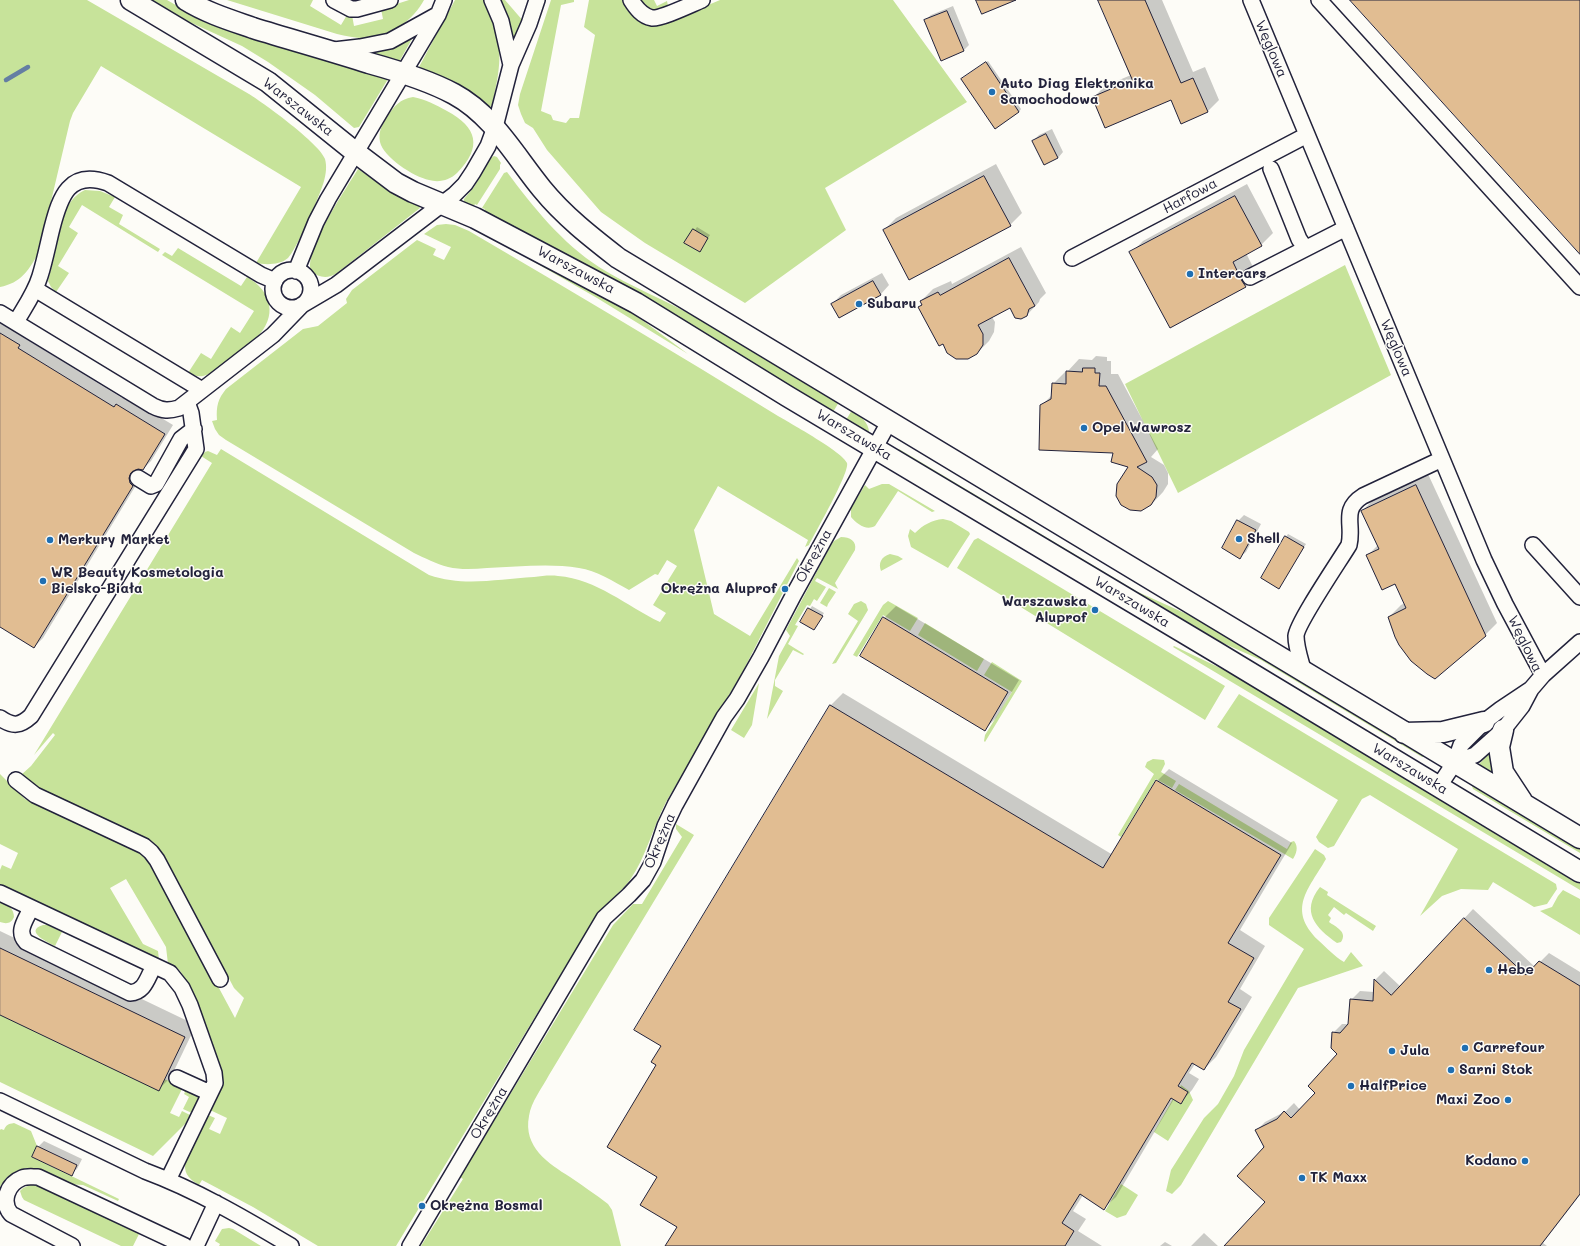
<!DOCTYPE html>
<meta charset="utf-8">
<style>
body{margin:0}
canvas{display:block;background:#fdfcf7}
</style>
<canvas width="1580" height="1246"></canvas>
<script>
const ctx = document.querySelector('canvas').getContext('2d');
ctx.lineJoin = 'round';
function paint(path, color) {
  ctx.fillStyle = color;
  ctx.fill(path, 'evenodd');
}
function trace(path, color, width, dash) {
  ctx.strokeStyle = color;
  ctx.lineWidth = width;
  ctx.lineCap = dash ? 'butt' : 'round';
  ctx.setLineDash(dash || []);
  ctx.stroke(path);
}
function drawText(font, color, halo, rows, align = 'center') {
  ctx.font = font + ' Mali,sans-serif';
  ctx.lineWidth = 3;
  ctx.setLineDash([]);
  ctx.textBaseline = 'middle';
  ctx.strokeStyle = halo;
  ctx.fillStyle = color;
  for (const [text, x, y, turn = 0] of rows) {
    ctx.save();
    ctx.translate(x, y);
    ctx.rotate((+turn || 0) * Math.PI / 180);
    ctx.textAlign = isNaN(turn) ? turn : align;
    if (halo) ctx.strokeText(text, 0, 0);
    ctx.fillText(text, 0, 0);
    ctx.restore();
  }
}
const green = new Path2D(`
 M0 0H87L249 94C265 104 320 144 325 159 327 166 326 174 324 181 321 193 296 251 288 258 280 265 266 265 256 263L301 187 101 66 73 113 70 121 39 252C29 270 21 283 0 287Z
 M151 0H167L186 11 388 79 359 127 354 128 315 95 268 62 242 46 183 19Z
 M227 0H313L310 6 341 25 347 15H352L354 26 383 19 381 9 409 0H424C414 19 391 37 369 38 358 39 347 36 337 34Z
 M455 0H485C504 41 502 62 492 105L490 107H488L455 84 419 67Z
 M498 0H505L524 22 515 43 511 41Z
 M551 0H574V2L561 5 541 111 551 115 553 120 566 123 570 118H579L595 35 584 27 589 0H622L627 10 633 16 639 20 654 25 664 24 720 0H893L967 102 825 188 846 230 745 303 645 243 601 212 547 150 533 128 525 123 521 114 518 105 520 94Z
 M641 0H654L657 6 667 1 668 6C658 13 647 11 641 0Z
 M413 37 399 62 373 54 375 51Z
 M413 97C425 99 436 105 447 111 477 127 483 147 457 173 450 180 439 183 429 180 414 177 383 157 380 142 378 132 382 125 387 117 394 106 400 99 413 97Z
 M494 156 497 157 501 163 500 165V169L477 205 475 204 473 207 464 203V199L474 187 491 158Z
 M358 169 394 194 419 206 420 208 337 273C328 279 319 278 311 271 304 250 346 189 358 169Z
 M507 172C533 207 562 243 599 267 631 287 666 300 699 319 746 345 792 374 839 402L833 412 607 276 483 212 485 209 482 208 504 173Z
 M85 190 100 191 115 197 109 207 123 215 119 224 160 249 158 252 82 205 69 227 78 233 58 266 69 273 56 292 51 287 48 281 64 215C68 204 74 195 85 190Z
 M446 224 455 225 469 231C573 292 676 353 778 416 790 423 844 453 847 463 850 472 815 533 809 545L805 547 808 540 718 486 694 530 714 614 750 636 797 558 799 561 742 673 666 802C653 827 646 857 630 880 621 892 608 902 598 913L396 1246H318L253 1207 202 1180 199 1185C191 1180 184 1175 185 1164L208 1115 215 1118 209 1129 220 1134 227 1118 210 1110 223 1085C225 1069 191 982 179 970 177 967 172 966 168 964L166 947 126 879 110 888 143 944 158 951 159 960 0 885V870L2 865 11 869 18 853 0 844V774L25 799 146 856 152 863 235 1018 244 998 234 988 164 855 153 842 38 787 27 781 21 775 31 766 55 735 53 733 34 755 212 463 201 456 205 452 208 451 217 455 221 449 429 575C464 587 497 579 534 577 542 576 550 575 558 576 597 579 626 606 660 622L666 613 653 605 677 566 667 560 658 575 655 574 629 590C614 582 596 570 579 568 549 563 517 567 487 568 474 569 461 570 448 567 436 564 425 558 414 553L226 440 219 435 215 429 212 421 217 420C216 406 218 399 226 389L303 329 318 326 347 303 346 299 352 290 417 240 436 249 433 255 444 260 451 247 424 234 437 225Z
 M487 235 630 311 688 354 597 298Z
 M178 248 241 286 247 277C272 291 278 317 256 338 248 345 239 351 231 357 223 363 214 374 203 376 198 377 193 375 188 373L201 353 211 359 231 327 240 333 254 311 162 255 165 252 172 256Z
 M1345 265 1391 375 1178 493 1125 384Z
 M852 410C860 415 869 423 869 432L846 420Z
 M899 449 1138 592 1200 620 1426 756V757H1422L1261 660 1198 632 898 451Z
 M882 484H889L935 511 932 512 898 491 875 526C866 531 857 524 851 517V508L865 485 869 489Z
 M943 519 951 521 969 532 970 534 948 568 911 547 908 536 910 529 915 533C923 525 932 520 943 519Z
 M841 537C850 537 857 541 855 550L835 583 838 589 817 578 815 581 826 587 817 601 814 599 810 606 807 605 795 625 798 626 788 644 804 654 803 655 793 650 775 680V686L783 691 767 719 779 656 790 636 786 630 831 545 834 541Z
 M978 538 1225 686 1205 720 957 568 974 540Z
 M890 554 898 556 903 559 881 571C878 563 881 557 890 554Z
 M829 588 836 592 828 604 827 607 820 603Z
 M861 601 866 604 868 610 836 663 832 664 858 621 848 614 854 604Z
 M888 601 918 618 910 631 883 615 857 657 853 655 883 605Z
 M925 623 984 659 977 671 918 635Z
 M1174 646 1237 676 1580 882V890L1173 647Z
 M992 662 1022 681 985 742 984 741 985 735 1012 692 984 675Z
 M759 683 752 725 744 738 731 730Z
 M1239 694 1556 884 1557 889 1547 904 1534 907 1493 882 1488 890 1461 889 1442 896 1420 916 1458 849 1370 795 1362 799 1334 846 1328 848 1319 842 1316 837 1338 800 1217 727Z
 M1490 753 1496 776 1480 765 1479 764Z
 M1153 759 1164 760 1165 764 1161 772 1176 781 1172 788 1156 779 1121 837 1118 835 1154 774 1145 767 1147 762Z
 M1471 783 1580 848V853L1473 789Z
 M1179 784 1287 849 1291 842 1294 841C1299 847 1296 854 1293 859L1175 790Z
 M676 824 694 835 549 1075C542 1088 531 1102 529 1116 523 1147 548 1163 570 1177 583 1186 595 1194 608 1204L612 1210 621 1246H421L463 1179 460 1177 613 925 633 904H642L682 837 676 829Z
 M1315 849 1324 855 1326 859C1308 890 1287 909 1318 940 1327 948 1334 956 1344 962L1351 952 1363 966 1298 988 1181 1185 1172 1194 1166 1191 1171 1170 1204 1118 1218 1104 1234 1076 1244 1050 1304 949 1269 925V918Z
 M1320 887 1328 892 1327 895 1376 926 1373 931 1346 913 1344 915 1334 907 1328 915 1331 918 1329 922C1336 927 1348 932 1341 942L1337 943C1316 928 1300 912 1320 887Z
 M1563 890 1580 899V935L1540 911 1552 907 1558 896Z
 M0 903C8 904 14 909 14 917 11 924 6 924 0 922Z
 M43 925H48L62 932 55 946C49 943 23 931 43 925Z
 M0 1015 172 1082 184 1085 170 1113 179 1117 182 1111 190 1115 186 1123 153 1156 0 1082Z
 M1181 1085 1189 1091 1193 1100 1168 1141 1154 1132 1173 1099 1181 1104 1188 1092 1180 1087Z
 M186 1086 198 1094V1100L192 1113 183 1109 189 1097 184 1094 185 1092 184 1091Z
 M14 1123 31 1131 37 1146 32 1157 119 1199 118 1201 83 1185 66 1184 35 1169 26 1168 16 1172 7 1177 0 1187V1130L1 1129 4 1130C6 1125 8 1124 14 1123Z
 M33 1184H39L138 1231 139 1234 133 1246H121L24 1200 22 1197 20 1191 23 1188Z
 M1121 1184 1138 1195 1126 1215 1117 1218 1105 1211Z
 M229 1228 233 1229 261 1246H219L220 1244 215 1241 222 1229Z`);
const shadow = new Path2D(`
 M1099 0H1162L1193 72 1205 67 1219 100 1207 112 1172 98H1093L1105 86 1131 75Z
 M953 6 969 45 964 50 925 20 931 15Z
 M988 61 1021 109 1019 112 965 77Z
 M1052 129 1063 152 1058 158 1033 141 1039 135Z
 M996 164 1022 213 1010 225 884 230 896 218Z
 M1247 184 1273 233 1261 245 1246 253 1254 269 1258 274 1246 286 1171 327 1131 253 1143 241Z
 M697 227 710 235 700 251 686 243Z
 M1021 247 1046 293 1040 299 1039 302 1027 315 1011 307 992 317 995 322 994 332 989 341 977 353 943 343 919 307 922 304 921 301 933 289 951 281 952 284Z
 M882 273 889 285 881 294 832 304 841 295Z
 M0 320 27 337 26 339 122 398 125 396 173 425 151 461 143 469 137 468 139 474 141 477 43 638 34 647 0 626Z
 M1096 356 1107 357V361H1111V374H1118L1158 449 1151 457 1164 465 1168 473V484L1163 492 1151 505 1129 466 1115 452 1041 406 1052 395 1053 384 1065 372H1067L1079 359 1092 360Z
 M1428 474 1497 623 1485 635 1389 617 1401 605 1405 603 1395 583 1367 556 1378 545 1362 511 1374 499Z
 M1244 515 1261 524 1246 552 1240 557 1223 548 1238 521Z
 M1288 534 1306 544 1279 588 1286 537Z
 M812 606 824 613 814 629 801 622Z
 M896 606 1019 680 996 718 984 730 884 618Z
 M843 693 1113 855 1157 781 1169 769 1292 843 1240 930 1265 946 1240 989 1252 997 1216 1057 1204 1069 1195 1064 1189 1073 1199 1079 1192 1090 1181 1102 1174 1099 1116 1197 1104 1208 1083 1195 1073 1211 1086 1219 1078 1231 1102 1246H667L678 1227 658 1177 657 1065 662 1046 635 1030 831 705Z
 M1473 909 1535 967 1549 953 1580 972V1195L1543 1243 1547 1246H1226L1267 1202 1265 1148 1256 1131 1265 1122 1286 1111 1294 1103 1300 1110 1316 1093 1339 1054 1333 1033 1342 1024H1349L1351 1000 1360 991 1374 992 1375 980 1384 971 1401 987Z
 M0 931 196 1025 171 1077 159 1089 0 1014Z
 M44 1141 82 1159 77 1169 71 1174 38 1147Z
 M1204 1233 1218 1246H1191Z
 M1165 1242 1172 1246H1160Z`);
const stream = new Path2D(`
 M6 80 28 67`);
const building = new Path2D(`
 M976 0H1016L982 14Z
 M1098 0H1145L1181 83 1193 78 1208 112 1181 124 1171 100 1105 128 1092 97 1132 80Z
 M1350 0H1580V254Z
 M947 11 964 51 941 61 924 20Z
 M986 62 1019 112 995 129 961 79Z
 M1046 134 1058 158 1044 165 1032 141Z
 M984 176 1011 226 909 280 883 230Z
 M1235 196 1262 246 1233 262 1242 281 1246 287 1170 328 1129 252Z
 M693 229 708 238 700 252 684 243Z
 M1009 258 1035 306 1029 309 1027 316 1021 319 1015 318 1010 308 978 325 983 334V345L977 354 968 359H956L947 353 943 344 939 346 918 307 922 305 920 301 938 292 940 295Z
 M873 281 881 295 839 318 831 304Z
 M0 333 20 345 18 348 114 407 116 404 165 434 143 470 138 469 131 473 129 478 130 483 133 486 34 648 0 627Z
 M1083 368H1095V373H1100L1099 386H1106L1147 462 1137 467 1152 477 1157 485 1156 497 1151 505 1141 511 1130 510 1121 505 1116 496 1117 484 1128 467 1111 462 1113 453 1039 450 1040 405 1051 399 1052 383 1066 384V371L1082 372Z
 M1416 485 1486 636 1435 679 1427 674 1411 661 1399 645 1395 637 1388 617 1406 608 1395 584 1382 590 1366 555 1379 549 1361 511Z
 M1237 520 1256 530 1240 559 1222 548Z
 M1285 536 1304 547 1279 589 1261 578Z
 M808 608 823 616 814 630 800 622Z
 M883 617 1008 692 985 731 860 656Z
 M830 705 1103 868 1156 780 1281 855 1228 943 1254 958 1228 1002 1241 1009 1204 1070 1192 1063 1178 1086 1188 1092 1181 1104 1171 1098 1104 1210 1080 1194 1062 1223 1074 1231 1065 1246H665L677 1227 640 1205 657 1177 607 1147 656 1065 651 1062 661 1046 634 1030Z
 M1464 918 1526 975 1539 961 1580 986V1194L1540 1246H1224L1265 1202 1237 1176 1264 1147 1255 1130 1277 1119 1284 1111 1291 1118 1315 1093 1308 1086 1337 1054 1331 1048 1332 1032 1340 1033 1348 1024 1350 999 1373 1001 1374 979 1391 995Z
 M0 948 185 1037 159 1091 0 1015Z
 M37 1146 77 1165 72 1176 32 1157Z`);
const minor = new Path2D(`
 M334 0 351 9H357L390 0
 M492 0 501 21 511 65
 M631 0C636 8 642 16 652 18 661 19 692 4 702 0
 M1251 0 1484 560 1505 604 1543 675
 M1319 0 1580 287
 M334 50 360 47 390 41 437 15
 M1271 169 1299 239 1305 248
 M1072 258 1307 135
 M273 289a19 19 0 1 1 38 0a19 19 0 1 1-38 0Z
 M296 271 316 222 328 199 438 15 444 0
 M1250 277 1346 228
 M35 289 202 390
 M0 313 153 406C163 411 169 411 179 408L273 335 302 305 336 285 454 195 465 184 473 172 488 146 495 127 511 65 529 24 537 0
 M16 322C24 308 35 293 40 276 45 260 48 244 52 228 60 197 69 169 108 183L261 275 275 281
 M138 478 151 486 156 484 181 439 194 429
 M1533 545 1580 597
 M1304 673C1301 661 1296 648 1296 636 1297 623 1340 560 1349 545 1354 524 1341 510 1363 496L1442 459
 M0 718C13 727 20 726 31 716L196 449 191 413 187 402
 M1455 762 1475 755 1503 730 1522 706 1531 689 1543 675 1580 642
 M16 780 35 795 144 846 151 852 157 860 220 979
 M1439 786 1455 762 1461 745 1484 722 1501 709 1531 689
 M0 893 170 973 182 988 190 1005 214 1073 215 1083 168 1180
 M31 908C26 920 16 931 26 942L130 993C145 992 147 978 154 966
 M177 1078 210 1093
 M0 1101 145 1171C196 1190 244 1218 291 1246
 M72 1246 11 1214C1 1202 7 1184 22 1178 27 1176 32 1177 38 1177L185 1246
 M196 1246 216 1203
 M410 1246 604 918 629 895 643 880 653 862 665 826 675 805 724 717 737 699 761 657 793 596 889 422`);
const major = new Path2D(`
 M131 0 268 82 355 152 396 183 413 192 475 218 636 303 787 396 1216 652 1580 872
 M186 0C207 13 230 20 253 28 292 40 331 51 369 63 398 71 428 80 454 94 493 115 515 156 542 189 564 216 591 237 618 258L1580 838
 M1503 730 1499 747 1503 772 1522 801
 M1404 733 1443 732 1484 722`);
const markers = [
 [992,92,4,"#1f6fb2"],
 [1190,274,4,"#1f6fb2"],
 [859,304,4,"#1f6fb2"],
 [1084,428,4,"#1f6fb2"],
 [1239,539,4,"#1f6fb2"],
 [50,540,4,"#1f6fb2"],
 [43,581,4,"#1f6fb2"],
 [785,589,4,"#1f6fb2"],
 [1095,610,4,"#1f6fb2"],
 [1489,970,4,"#1f6fb2"],
 [1465,1048,4,"#1f6fb2"],
 [1392,1051,4,"#1f6fb2"],
 [1451,1070,4,"#1f6fb2"],
 [1351,1086,4,"#1f6fb2"],
 [1508,1100,4,"#1f6fb2"],
 [1525,1161,4,"#1f6fb2"],
 [1302,1178,4,"#1f6fb2"],
 [422,1206,4,"#1f6fb2"]
];
const streetNames = [
 ["Węglowa",1271,49,67],
 ["Warszawska",298,107,38],
 ["Harfowa",1190,196,-28],
 ["Warszawska",576,270,28],
 ["Węglowa",1396,348,67],
 ["Warszawska",854,435,31],
 ["Okrężna",814,556,-61],
 ["Warszawska",1132,602,31],
 ["Węglowa",1525,644,64],
 ["Warszawska",1410,769,31],
 ["Okrężna",660,841,-67],
 ["Okrężna",489,1113,-59]
];
const poiNames = [
 ["Auto Diag Elektronika",1000,84],
 ["Samochodowa",1000,100],
 ["Intercars",1198,274],
 ["Subaru",867,304],
 ["Opel Wawrosz",1092,428],
 ["Shell",1247,539],
 ["Merkury Market",58,540],
 ["WR Beauty Kosmetologia",51,573],
 ["Bielsko-Biała",51,589],
 ["Okrężna Aluprof",777,589,"right"],
 ["Warszawska",1087,602,"right"],
 ["Aluprof",1087,618,"right"],
 ["Hebe",1497,970],
 ["Carrefour",1473,1048],
 ["Jula",1400,1051],
 ["Sarni Stok",1459,1070],
 ["HalfPrice",1359,1086],
 ["Maxi Zoo",1500,1100,"right"],
 ["Kodano",1517,1161,"right"],
 ["TK Maxx",1310,1178],
 ["Okrężna Bosmal",430,1206]
];
paint(green, '#c7e39a');
paint(shadow, '#0003');
trace(stream, '#647ea3', 4.5);
paint(building, '#e1bd92');
trace(building, '#22223b', 1);
trace(minor, '#22223b', 18);
trace(major, '#22223b', 23);
trace(minor, '#fdfcf7', 15);
trace(major, '#fdfcf7', 20);
for (const [x, y, r, color] of markers) {
  const dot = new Path2D();
  dot.arc(x, y, r, 0, 2 * Math.PI);
  ctx.fillStyle = color;
  ctx.fill(dot);
  trace(dot, '#fdfcf7', 1.5);
}
drawText('14px', '#22223b', '#fdfcf7', streetNames);
drawText('bold 14px', '#22223b', '#fdfcf7', poiNames, 'left');
</script>
